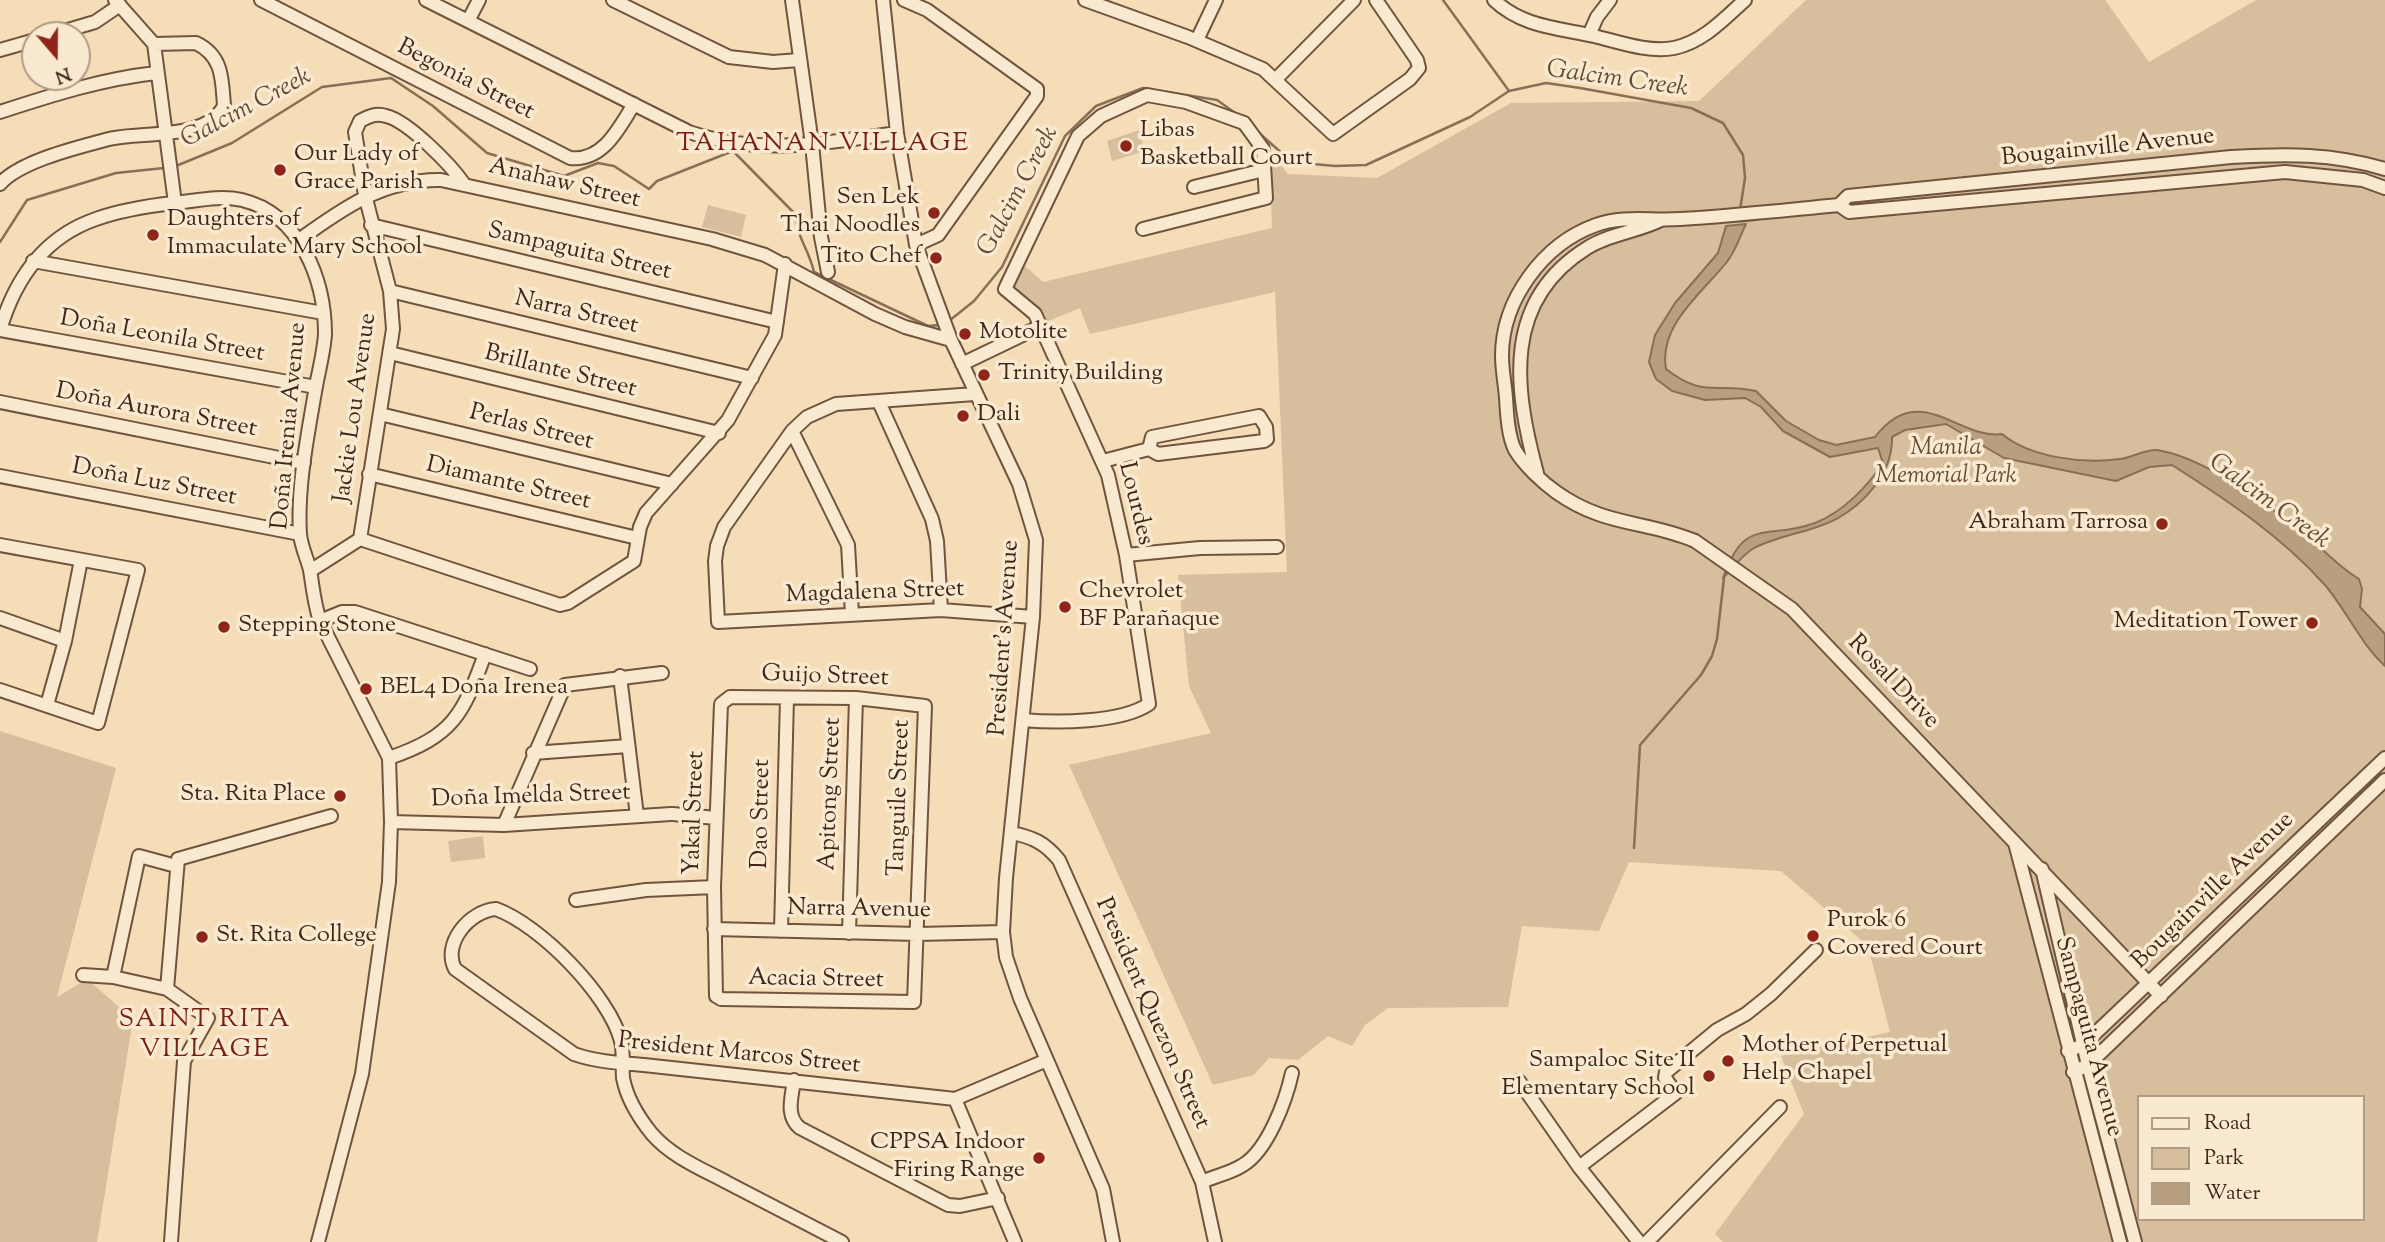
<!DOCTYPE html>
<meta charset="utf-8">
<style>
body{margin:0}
#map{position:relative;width:2385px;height:1242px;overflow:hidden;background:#f5ddb7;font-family:"Sorts Mill Goudy",serif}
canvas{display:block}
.legend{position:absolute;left:2137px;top:1095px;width:228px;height:126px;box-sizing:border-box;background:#f8e9d0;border:2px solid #b09b86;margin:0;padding:9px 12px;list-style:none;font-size:21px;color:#432616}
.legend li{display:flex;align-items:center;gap:14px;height:35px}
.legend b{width:35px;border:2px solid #b09b86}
.north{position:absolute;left:21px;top:21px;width:70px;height:70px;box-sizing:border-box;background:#f8e9d0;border:2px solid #b09b86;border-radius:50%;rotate:160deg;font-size:19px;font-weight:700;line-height:28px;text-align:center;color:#432616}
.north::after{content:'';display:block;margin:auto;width:24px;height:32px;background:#8f2418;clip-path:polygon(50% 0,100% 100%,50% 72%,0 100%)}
</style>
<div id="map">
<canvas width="2385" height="1242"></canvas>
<ul class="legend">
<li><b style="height:9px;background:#f8e9d0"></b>Road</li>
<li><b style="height:19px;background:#d7be9c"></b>Park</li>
<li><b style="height:19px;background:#b89f80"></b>Water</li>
</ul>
<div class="north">N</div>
</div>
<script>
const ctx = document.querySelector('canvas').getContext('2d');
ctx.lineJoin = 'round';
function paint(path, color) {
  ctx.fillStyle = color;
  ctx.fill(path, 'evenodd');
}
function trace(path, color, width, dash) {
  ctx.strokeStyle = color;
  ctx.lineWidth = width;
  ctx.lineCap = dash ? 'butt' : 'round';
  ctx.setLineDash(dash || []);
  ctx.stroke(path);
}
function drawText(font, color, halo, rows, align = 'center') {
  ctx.font = font + ' "Sorts Mill Goudy",serif';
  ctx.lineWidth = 7;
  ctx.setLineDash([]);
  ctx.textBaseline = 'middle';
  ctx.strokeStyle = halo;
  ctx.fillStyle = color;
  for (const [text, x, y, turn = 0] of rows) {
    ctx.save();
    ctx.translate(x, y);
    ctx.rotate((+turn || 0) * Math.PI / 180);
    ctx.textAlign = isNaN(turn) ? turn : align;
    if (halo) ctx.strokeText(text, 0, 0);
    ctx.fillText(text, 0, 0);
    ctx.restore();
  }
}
const green = new Path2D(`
 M1806 0H2105L2149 62 2256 0H2385V1242H1723L1715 1234 1804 1114 1781 1056 1890 1032 1868 946 1781 871 1629 862 1599 931 1522 926 1508 1007 1388 1008 1365 1025 1352 1046 1328 1036 1298 1060 1269 1058 1254 1075 1213 1085 1069 765 1211 733 1189 686 1178 575 1287 572 1275 292 1090 334 1080 308 1046 322 999 281 1014 256 1043 282 1272 228 1269 151 1288 174 1377 178 1511 103 1699 101ZM2138 1097H2362V1219H2138Z
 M1139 130 1145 151 1112 161 1107 141Z
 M708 205 746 215 741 237 702 227Z
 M0 731 116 768 57 997 87 979 133 1019 97 1242H0Z
 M483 836 485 858 451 862 448 841Z`);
const water = new Path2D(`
 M1746 224C1740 236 1735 253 1726 263 1702 293 1658 326 1666 369 1705 399 1714 382 1756 391L1786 421 1819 440 1836 445 1875 437C1920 379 1958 440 2002 434 2031 458 2084 464 2120 459 2132 458 2145 449 2157 450 2207 458 2270 506 2309 538 2326 552 2340 568 2359 579L2362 589 2360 607 2385 634V666C2360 643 2347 611 2325 585 2281 536 2227 500 2172 465L2149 467 2116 481 2004 458 1946 424 1905 430 1892 437C1893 478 1855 515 1817 527 1797 534 1773 538 1754 548 1742 555 1733 568 1723 578 1745 515 1766 541 1815 523 1843 512 1867 487 1883 463L1878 448 1830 457 1783 431 1761 407 1745 398 1705 400 1672 391 1656 379 1649 362 1655 335 1675 303 1718 253 1726 226Z`);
const stream = new Path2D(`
 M1443 0 1509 91
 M1259 133 1292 162 1335 166 1366 165 1470 117 1509 91 1546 83 1580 88 1691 108 1723 123 1743 155 1745 178 1740 210
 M176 166 232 143 322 87 391 78 433 106 487 153 564 176 598 163 614 166 649 189 657 181 733 151 796 215C797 238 809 250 814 272L928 326 940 325
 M0 242 27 200 116 173 164 168
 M949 321 974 301 1002 267 1065 136 1096 106 1143 88 1217 100 1238 115
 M1634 848 1640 745 1701 675 1712 656 1717 639 1724 578`);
const minor = new Path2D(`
 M115 0 154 44 175 203
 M261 0 570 158C603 162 619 128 634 104
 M426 0 689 132C760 156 825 143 897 133
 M613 0 729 57 773 62 799 60
 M792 0 812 144 821 237 828 272
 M883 0 897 133 916 245 951 340 1019 484 1036 540 1033 617 1006 878 1003 932 1006 957 1020 998 1103 1189 1113 1242
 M904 0 927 10 1037 89V96L938 235 916 245
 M1085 0 1188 37 1263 69 1333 134 1410 79 1419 68 1417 60 1376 0
 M1494 0C1522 27 1559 28 1594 36 1619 42 1649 53 1674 48 1703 42 1724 19 1745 0
 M468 21 479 0
 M51 35 95 22 120 5
 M1589 35 1597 17 1610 0
 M1197 40 1216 0
 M0 50 35 40
 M1276 79 1354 0
 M0 112C52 95 102 79 156 73
 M0 184C20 161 79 147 109 139 143 131 205 141 224 106 222 79 223 56 196 43L154 44
 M1194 187 1264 170
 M1839 205 1849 212 2285 172 2363 180 2385 188
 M371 225 777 322
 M299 240C343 208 384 179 441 180L712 239 765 255 875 314 905 327 951 340
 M33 261 323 313
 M390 291 752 378
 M390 353 719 433
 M962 364 1041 326
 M316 387 0 330C15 279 44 237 96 219 121 210 147 206 173 203 195 201 220 195 242 200 300 214 325 280 325 334 324 351 319 370 316 386 308 434 297 486 300 534 301 546 307 558 310 570 313 588 314 603 320 621L389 758 391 822 389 882 362 1074 318 1242
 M975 394 836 404 807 417 792 431 724 527 717 546 715 561 718 622 941 610 1033 617
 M0 402 304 463
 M879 402 932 519 937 541 941 610
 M380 414 672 484
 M792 431 848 545 852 614
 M1103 461 1149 449 1158 454 1264 441 1267 439 1266 427 1259 416 1152 437 1149 449
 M1537 473C1514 388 1502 301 1587 248 1609 234 1637 232 1661 220
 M369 474 637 538
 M0 476 300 534
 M360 539 393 329 390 291 365 195 355 132 360 121C369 116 376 113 386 116 408 121 451 165 464 184
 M0 545 138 570 98 723 0 690
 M1126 555 1200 548 1277 547
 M310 571 360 539 560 605 568 603 634 561 640 527 646 513 728 420 775 335 785 264
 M0 618 65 641
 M320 621 342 612H355L530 669
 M620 676 637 816
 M730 697 856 698 925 706 914 1002 721 999 716 996 714 887 721 704Z
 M47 705 65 641 81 560
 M1023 720C1057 723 1121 723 1149 704L1126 555 1108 475 1035 314 1005 289 1078 136 1101 116 1147 95 1186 102 1244 123 1263 149 1266 198 1143 229
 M533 753 628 746
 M389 758C453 736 463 715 485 654
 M673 814 716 818
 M391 822 504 825 671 814
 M504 825 565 685 662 673
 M1011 833C1033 837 1045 843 1059 860L1202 1182 1215 1242
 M2015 843 2120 1242
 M2042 869 2088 1065 2135 1242
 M576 900 646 890 714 887
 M714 929 918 934 1003 932
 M781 931 787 698
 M849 933 856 698
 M83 975 113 977 167 989 208 1018 184 1061 171 1242
 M113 977 139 856 176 866
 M167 989 178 859 331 816
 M2161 996 1792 609 1695 541C1645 520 1605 527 1556 492 1542 482 1524 465 1515 450 1508 436 1507 414 1506 398 1505 384 1502 370 1502 356 1502 300 1543 244 1596 225 1624 215 1650 221 1680 219 1733 216 1786 210 1839 205L1848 196 2231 157C2287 154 2331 153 2385 169
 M2068 1051 2083 1045 2385 758
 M2073 1072 2088 1065 2385 780
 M794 1080C792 1097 785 1116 800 1128L948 1205 960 1206 998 1198
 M1519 1081 1579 1167 1639 1242
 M955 1099 1015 1242
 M1579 1167 1676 1093 1665 1078 1666 1072 1717 1030 1746 1014 1771 994 1816 950
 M1202 1182C1215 1176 1231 1173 1243 1165 1268 1150 1286 1100 1292 1073
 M842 1242C804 1222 766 1203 728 1183 702 1169 672 1157 652 1134 639 1118 627 1099 623 1078 622 1066 624 1053 621 1041 609 995 540 925 496 909 469 911 442 944 455 969L574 1054C597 1062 620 1063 644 1065L955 1099 1047 1060
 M1647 1242 1780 1107`);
const markers = [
 [1126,146,7,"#8f2418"],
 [280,170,7,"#8f2418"],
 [934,213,7,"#8f2418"],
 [153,235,7,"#8f2418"],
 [936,258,7,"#8f2418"],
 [965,334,7,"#8f2418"],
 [984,375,7,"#8f2418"],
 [963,416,7,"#8f2418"],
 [2162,524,7,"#8f2418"],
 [1065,607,7,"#8f2418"],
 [2312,623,7,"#8f2418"],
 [224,627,7,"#8f2418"],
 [366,689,7,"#8f2418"],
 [340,796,7,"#8f2418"],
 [1813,936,7,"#8f2418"],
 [202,937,7,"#8f2418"],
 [1728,1061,7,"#8f2418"],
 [1709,1076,7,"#8f2418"],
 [1039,1158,7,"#8f2418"]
];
const streetNames = [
 ["Begonia Street",465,81,27],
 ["Bougainville Avenue",2108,149,-6],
 ["Anahaw Street",564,185,13],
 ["Sampaguita Street",579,253,13],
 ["Narra Street",576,314,13],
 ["Doña Leonila Street",162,338,10],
 ["Brillante Street",560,373,14],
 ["Jackie Lou Avenue",357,408,-82],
 ["Doña Aurora Street",156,412,11],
 ["Doña Irenia Avenue",291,426,-85],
 ["Perlas Street",531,429,14],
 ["Doña Luz Street",154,484,11],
 ["Diamante Street",508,485,13],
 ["Lourdes",1134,504,76],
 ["Magdalena Street",875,594,-2],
 ["President's Avenue",1006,638,-86],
 ["Guijo Street",825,678,2],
 ["Rosal Drive",1892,683,46],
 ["Apitong Street",832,794,-88],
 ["Doña Imelda Street",531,798,-2],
 ["Tanguile Street",901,798,-88],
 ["Yakal Street",696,813,-88],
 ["Dao Street",763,814,-89],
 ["Bougainville Avenue",2214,892,-44],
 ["Narra Avenue",859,911,1],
 ["Acacia Street",816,981,1],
 ["President Quezon Street",1151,1014,66],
 ["Sampaguita Avenue",2087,1037,75],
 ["President Marcos Street",739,1055,6]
];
const poiNames = [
 ["Libas",1140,132],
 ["Basketball Court",1140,160],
 ["Our Lady of",294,156],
 ["Grace Parish",294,184],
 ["Sen Lek",920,199,"right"],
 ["Thai Noodles",920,227,"right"],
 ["Daughters of",167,221],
 ["Immaculate Mary School",167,249],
 ["Tito Chef",922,258,"right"],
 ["Motolite",979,334],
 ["Trinity Building",998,375],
 ["Dali",977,416],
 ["Abraham Tarrosa",2148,524,"right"],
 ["Chevrolet",1079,593],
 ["BF Parañaque",1079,621],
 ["Meditation Tower",2298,623,"right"],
 ["Stepping Stone",238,627],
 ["BEL4 Doña Irenea",380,689],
 ["Sta. Rita Place",326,796,"right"],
 ["Purok 6",1827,922],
 ["Covered Court",1827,950],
 ["St. Rita College",216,937],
 ["Mother of Perpetual",1742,1047],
 ["Help Chapel",1742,1075],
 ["Sampaloc Site II",1695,1062,"right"],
 ["Elementary School",1695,1090,"right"],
 ["CPPSA Indoor",1025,1144,"right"],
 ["Firing Range",1025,1172,"right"]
];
const parkNames = [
 ["Manila",1946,450],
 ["Memorial Park",1946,478]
];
const waterNames = [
 ["Galcim Creek",1617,81,8],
 ["Galcim Creek",247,110,-28],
 ["Galcim Creek",1020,192,-62],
 ["Galcim Creek",2268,503,36]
];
const neighbourhoodNames = [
 ["TAHANAN VILLAGE",823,146],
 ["SAINT RITA",205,1022],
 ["VILLAGE",205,1052]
];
paint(green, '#d7be9c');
paint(water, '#b89f80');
trace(water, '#896f56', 2);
trace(stream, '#896f56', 2.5);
trace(minor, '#70543e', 16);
trace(minor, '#f8e9d0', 12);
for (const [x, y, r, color] of markers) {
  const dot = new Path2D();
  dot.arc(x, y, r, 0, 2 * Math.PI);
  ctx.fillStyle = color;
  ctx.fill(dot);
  trace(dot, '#f8e9d0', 2.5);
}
drawText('24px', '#432616', '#f8e9d0', streetNames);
drawText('24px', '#432616', '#f8e9d0', poiNames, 'left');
drawText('italic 24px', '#684c38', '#f8e9d0', parkNames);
drawText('italic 26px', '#664a36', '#f8e9d0', waterNames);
ctx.letterSpacing = '2px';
drawText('26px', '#7a1f14', '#f8e9d0', neighbourhoodNames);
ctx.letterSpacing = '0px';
</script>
